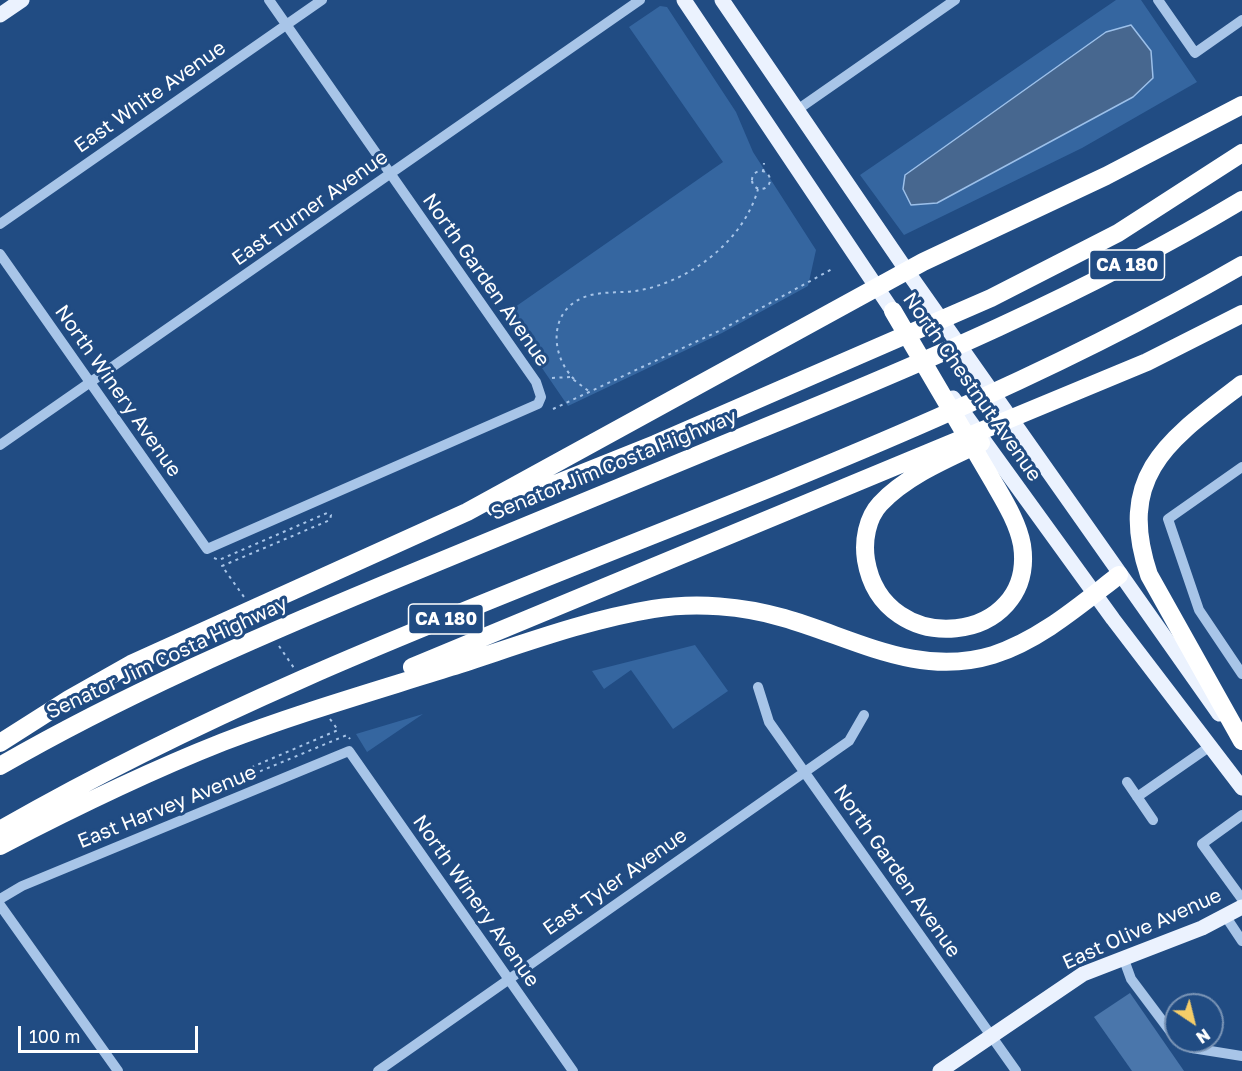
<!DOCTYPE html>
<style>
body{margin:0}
#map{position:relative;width:1242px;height:1071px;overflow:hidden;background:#214c83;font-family:"Golos Text",sans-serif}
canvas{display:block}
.north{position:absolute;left:1164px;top:993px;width:60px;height:60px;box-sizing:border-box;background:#214c83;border:2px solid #7a94b5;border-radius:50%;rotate:145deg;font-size:16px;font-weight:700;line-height:24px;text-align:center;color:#fff}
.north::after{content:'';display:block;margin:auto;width:21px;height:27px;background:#f5cd69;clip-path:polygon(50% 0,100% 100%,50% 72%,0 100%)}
.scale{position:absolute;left:18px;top:1026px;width:180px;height:27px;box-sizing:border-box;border:3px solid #fff;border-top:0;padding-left:8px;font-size:18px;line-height:21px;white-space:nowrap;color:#fff;-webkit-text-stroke:4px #214c83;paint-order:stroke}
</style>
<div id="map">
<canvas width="1242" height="1071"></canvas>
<div class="north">N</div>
<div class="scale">100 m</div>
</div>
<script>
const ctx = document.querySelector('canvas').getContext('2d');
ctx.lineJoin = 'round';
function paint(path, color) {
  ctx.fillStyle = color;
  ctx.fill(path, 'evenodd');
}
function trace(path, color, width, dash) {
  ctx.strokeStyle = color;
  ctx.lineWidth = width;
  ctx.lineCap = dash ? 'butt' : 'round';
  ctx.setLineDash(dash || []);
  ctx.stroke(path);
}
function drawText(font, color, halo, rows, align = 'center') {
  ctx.font = font + ' "Golos Text",sans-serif';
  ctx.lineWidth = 6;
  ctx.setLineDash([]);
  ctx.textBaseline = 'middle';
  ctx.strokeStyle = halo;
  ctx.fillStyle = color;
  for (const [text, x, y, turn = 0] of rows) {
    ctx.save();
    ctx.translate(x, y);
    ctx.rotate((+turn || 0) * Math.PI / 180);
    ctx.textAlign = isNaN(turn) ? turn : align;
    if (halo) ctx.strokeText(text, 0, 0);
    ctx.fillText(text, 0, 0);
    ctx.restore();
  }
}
const green = new Path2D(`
 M1116 0H1141L1197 82 1082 148 904 235 860 175Z
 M660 6 667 7 736 112 753 152 816 250 808 286 722 333 568 406 505 314 723 162 629 27Z
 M695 645 728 691 673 729 631 670 604 689 592 671Z
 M423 714 367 752 356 734Z`);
const water = new Path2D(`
 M1131 25 1151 51 1153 78 1133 97 937 203 911 205 903 189 905 175 1106 32Z`);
const building = new Path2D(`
 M1130 993 1184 1071H1132L1094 1017Z`);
const path = new Path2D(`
 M752 180a9 9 0 1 1 18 0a9 9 0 1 1-18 0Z
 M763 172 764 163
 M552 378 570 377 590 392
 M574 379C551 356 548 313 582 298 600 290 622 294 641 290 692 280 744 240 758 189
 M553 409 721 330 834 268
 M214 558 219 560 327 513 331 515 330 520 222 566 244 597
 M279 646 294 668
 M330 719 338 730 229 777 227 781 232 783 347 735 350 739`);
const minor = new Path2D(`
 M1158 0 1195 53 1242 20
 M797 110 955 0
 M0 224 322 0
 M0 254 207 549 538 404 541 397 536 382 269 0
 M0 445 640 0
 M1242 467 1168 519 1199 610 1242 674
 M758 687 769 722 1016 1071
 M1127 782 1153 820
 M1137 797 1209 747
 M1242 815 1202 844 1242 899
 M0 899 22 886 349 751 573 1071
 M0 905 118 1071
 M1226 917 1242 941
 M1123 957 1131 979 1176 1039
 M1178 1041 1192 1048 1242 1056
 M378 1071 849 741 864 715`);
const major = new Path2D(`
 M684 0 898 319
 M722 0 907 271 1219 714
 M0 15 22 0
 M953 398 1113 619 1242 788
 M940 1071 1083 974 1202 928 1242 907`);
const highway = new Path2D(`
 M893 311 994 483C1005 502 1018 523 1022 545 1037 645 883 662 866 560 863 541 867 518 880 504 906 476 947 459 981 443
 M1242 384C1170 439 1115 474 1149 575L1242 741
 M495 508 655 444 991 298 1118 233 1242 153
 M412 667 1147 362 1242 314
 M0 743 69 699 131 664 467 512 923 262 1106 176 1242 105
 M0 766C123 695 253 639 385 584 505 534 626 485 746 435 916 366 1084 295 1242 200
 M0 830C395 602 847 494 1242 265
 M0 846C73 808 147 772 223 742 298 713 375 691 451 667 517 646 585 620 653 609 696 602 743 606 784 618 854 638 918 678 993 655 1040 640 1080 605 1119 575`);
const shields = [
 [1127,265,75],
 [446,619,75]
];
const shieldNames = [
 ["CA 180",1127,265],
 ["CA 180",446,619]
];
const streetNames = [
 ["East White Avenue",150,97,-35],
 ["East Turner Avenue",310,208,-35],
 ["North Garden Avenue",486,280,55],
 ["North Chestnut Avenue",972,387,55],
 ["North Winery Avenue",118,391,55],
 ["Senator Jim Costa Highway",614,465,-22],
 ["Senator Jim Costa Highway",167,658,-25],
 ["East Harvey Avenue",167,807,-22],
 ["North Garden Avenue",897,871,55],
 ["East Tyler Avenue",615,882,-35],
 ["North Winery Avenue",476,901,55],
 ["East Olive Avenue",1142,929,-24]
];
paint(green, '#3566a0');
paint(water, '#47678f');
trace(water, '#9cc0ea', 1.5);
paint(building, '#4a76ab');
trace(path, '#a8c5e8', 2, [3, 4.5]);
trace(minor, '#a8c5e8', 10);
trace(major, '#ebf2fe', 15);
trace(highway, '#fff', 18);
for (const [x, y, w] of shields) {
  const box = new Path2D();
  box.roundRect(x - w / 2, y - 15, w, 30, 4.5);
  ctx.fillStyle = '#214c83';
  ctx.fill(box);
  trace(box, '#fff', 1.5);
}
drawText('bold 18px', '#fff', null, shieldNames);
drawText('20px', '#fff', '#214c83', streetNames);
</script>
